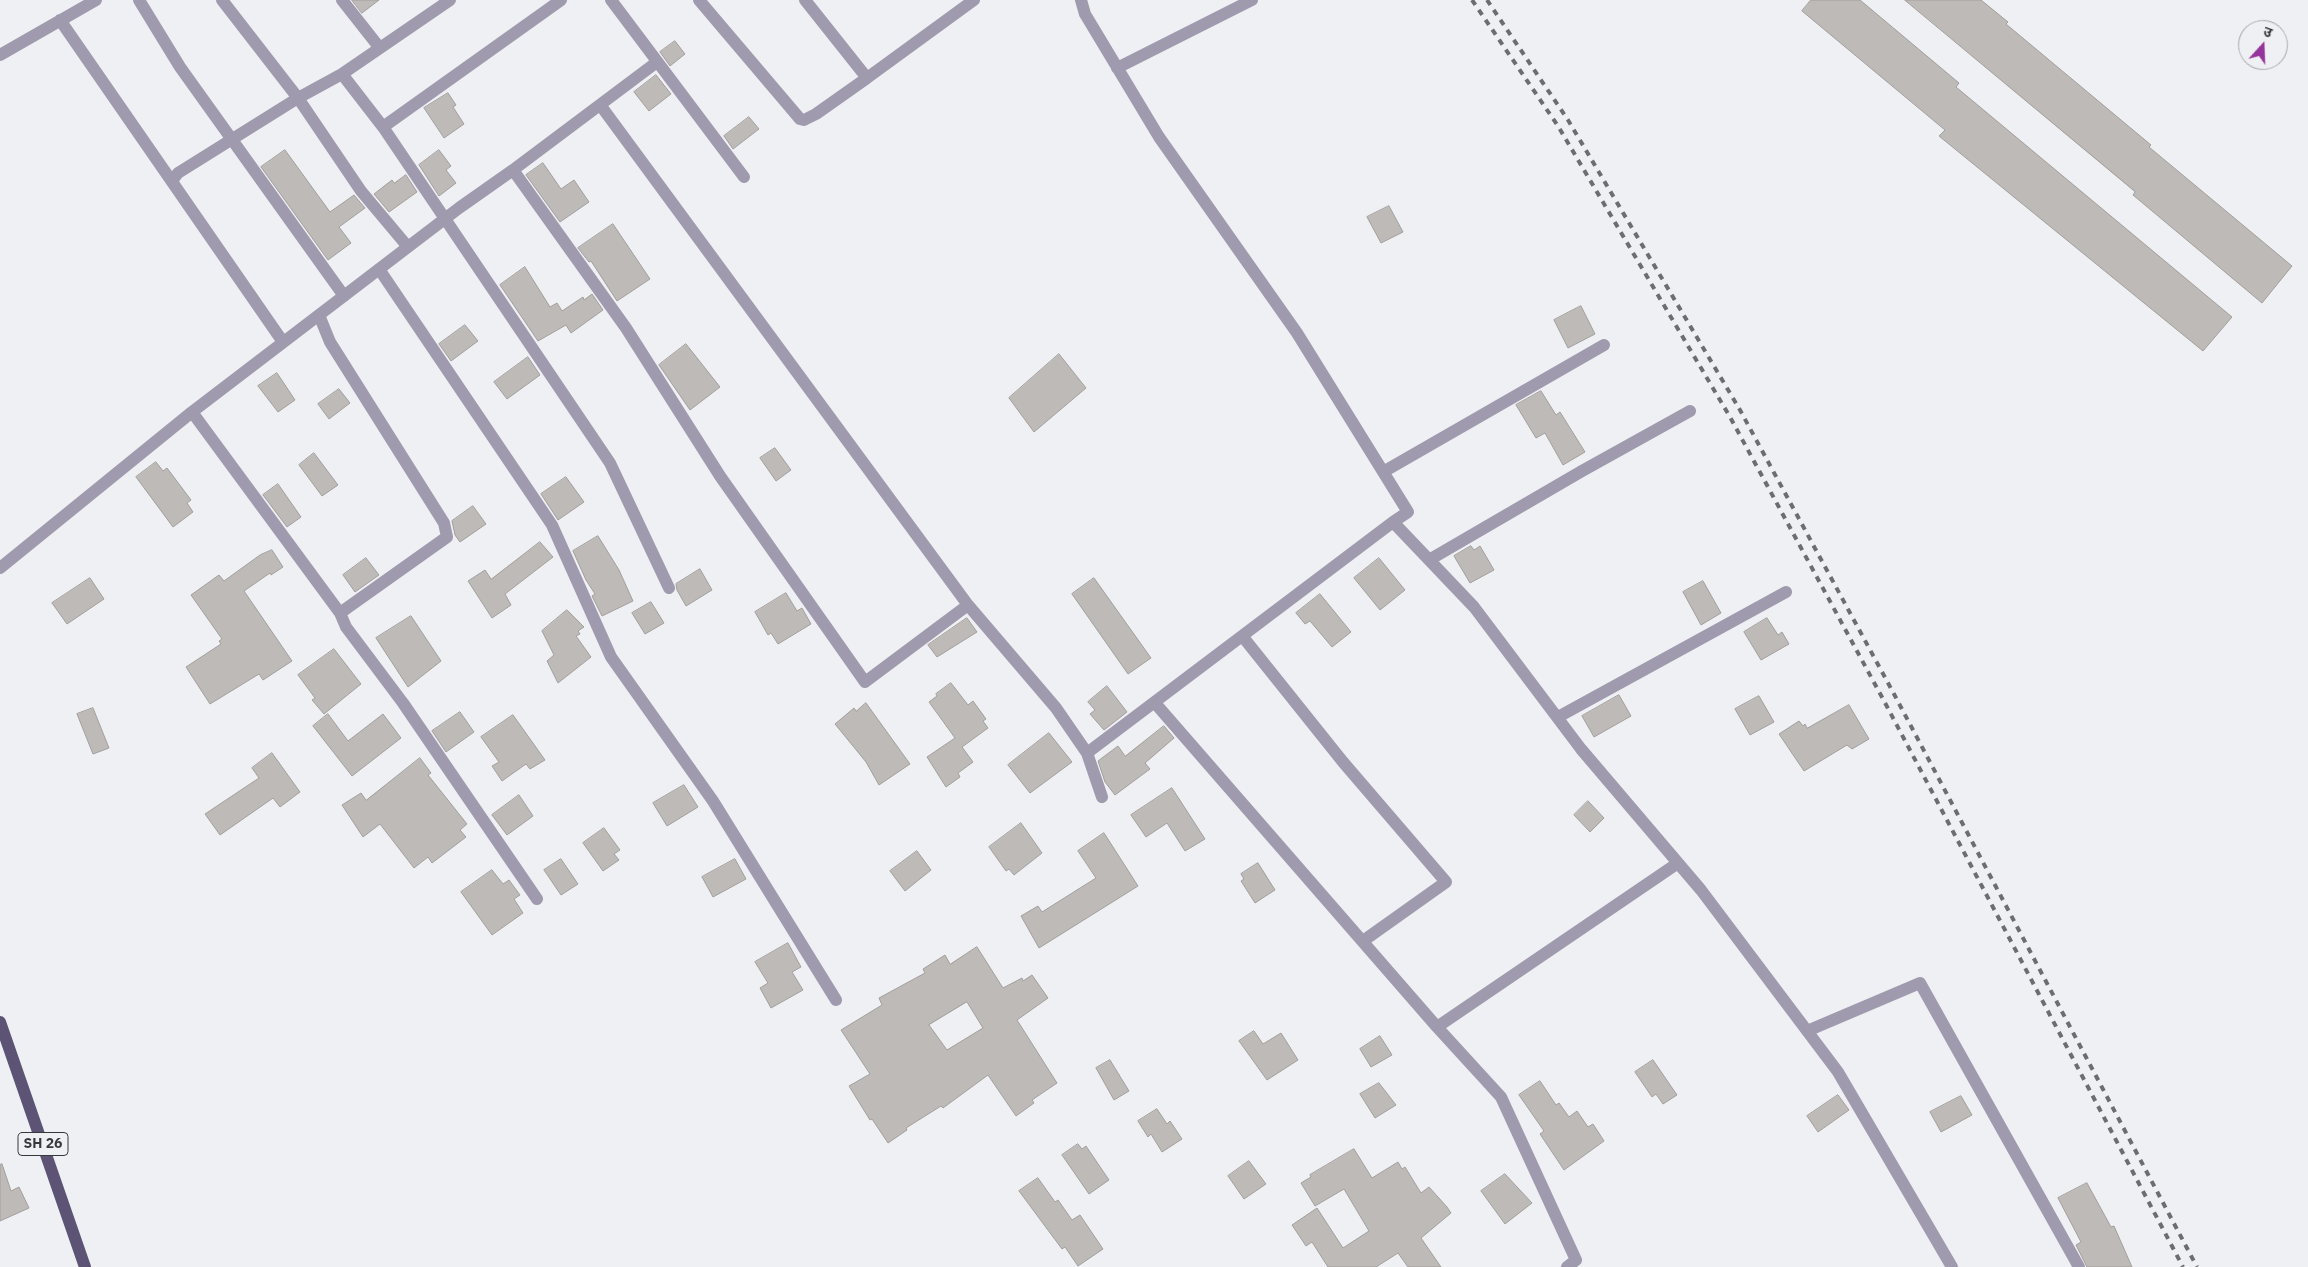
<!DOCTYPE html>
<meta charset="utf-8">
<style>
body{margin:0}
#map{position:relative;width:2308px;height:1267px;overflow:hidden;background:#eff0f4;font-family:"IBM Plex Sans","Noto Sans Devanagari",sans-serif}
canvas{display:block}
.north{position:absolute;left:2238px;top:20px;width:50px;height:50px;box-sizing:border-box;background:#eff0f4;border:1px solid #a6a6aa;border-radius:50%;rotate:20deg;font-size:14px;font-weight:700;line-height:20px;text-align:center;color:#38383a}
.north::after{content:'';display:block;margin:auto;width:18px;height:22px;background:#95349c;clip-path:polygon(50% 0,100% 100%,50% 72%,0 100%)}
</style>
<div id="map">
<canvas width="2308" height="1267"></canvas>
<div class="north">उ</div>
</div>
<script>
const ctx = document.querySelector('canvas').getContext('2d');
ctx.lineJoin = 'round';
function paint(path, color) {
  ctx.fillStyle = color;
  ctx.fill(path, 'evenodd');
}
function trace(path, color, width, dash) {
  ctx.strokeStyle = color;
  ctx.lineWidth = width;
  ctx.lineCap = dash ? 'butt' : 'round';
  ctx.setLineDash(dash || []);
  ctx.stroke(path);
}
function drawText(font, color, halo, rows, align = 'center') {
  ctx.font = font + ' "IBM Plex Sans",sans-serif';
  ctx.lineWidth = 4.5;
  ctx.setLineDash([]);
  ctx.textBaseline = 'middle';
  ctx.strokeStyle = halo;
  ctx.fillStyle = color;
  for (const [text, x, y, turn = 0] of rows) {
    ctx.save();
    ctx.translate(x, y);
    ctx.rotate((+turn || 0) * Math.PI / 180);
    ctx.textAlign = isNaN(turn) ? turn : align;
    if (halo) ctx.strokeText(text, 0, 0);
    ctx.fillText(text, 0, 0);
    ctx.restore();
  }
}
const building = new Path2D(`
 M352 0H379L362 13Z
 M1811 0H1860L1959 83 1956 87 2232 317 2203 351 1939 136 1945 130 1802 11Z
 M1905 0H1981L2008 22 2006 24 2151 145 2149 147 2292 266 2262 303 2133 195 2135 192Z
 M675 41 685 54 670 66 660 52Z
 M656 75 671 94 649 111 634 92Z
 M448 93 456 105 453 107 464 124 444 138 424 108Z
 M749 117 759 129 733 149 724 136Z
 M285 150 330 212 354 195 365 208 339 227 351 243 328 260 261 167Z
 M439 150 451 166 446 170 456 183 439 196 419 165Z
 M543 163 561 189 574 180 589 202 560 222 526 175Z
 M406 175 417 192 389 212 374 194 392 180 394 183Z
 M1389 206 1403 232 1381 243 1367 217Z
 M613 224 650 279 617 301 591 261 589 262 578 248Z
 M525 267 550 307 557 303 562 311 583 297 584 300 592 294 603 310 571 333 566 325 538 341 500 285Z
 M1581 306 1595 334 1568 348 1554 320Z
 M465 325 478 341 451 361 439 344Z
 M686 344 720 387 690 410 659 365Z
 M1059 354 1086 388 1034 432 1009 398Z
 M528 357 540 375 507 399 494 382Z
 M277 373 295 400 278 412 258 386Z
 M339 389 350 403 329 419 318 404Z
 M1541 391 1556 415 1560 412 1585 452 1563 465 1545 433 1536 438 1516 405Z
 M775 448 791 470 776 481 760 458Z
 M314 453 338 485 322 496 299 465Z
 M156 462 163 471 167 468 191 500 187 503 193 512 173 527 136 477Z
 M566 477 584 502 558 520 541 494Z
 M278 484 301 517 287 527 263 495Z
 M473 506 486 524 460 542 455 535 452 521Z
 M598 536 619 570 633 601 602 616 592 596 595 594 586 580 573 551Z
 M540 542 553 557 505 594 511 605 492 618 468 581 485 570 491 579Z
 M1471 546 1474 550 1480 546 1494 570 1470 583 1454 556Z
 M272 550 283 567 271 575 270 573 244 591 292 661 263 680 259 674 210 704 186 667 221 644 219 641 222 639 191 595 219 575 224 581 260 555Z
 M366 558 379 575 355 592 343 575Z
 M1379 558 1405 590 1380 610 1354 578Z
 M700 569 712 590 686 606 677 590 676 584Z
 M90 578 104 599 67 624 52 603Z
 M1094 578 1151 658 1128 674 1072 594Z
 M1703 581 1721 613 1701 625 1683 592Z
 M786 593 797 611 802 608 811 624 778 644 771 633 768 635 755 612Z
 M1320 594 1351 632 1332 647 1310 621 1305 624 1296 613Z
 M651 602 664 623 645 634 632 613Z
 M567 610 584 627 578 631 580 634 576 636 591 657 558 683 547 661 554 655 542 631Z
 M411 616 441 661 408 687 376 638Z
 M967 618 977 632 937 657 928 645Z
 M1767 618 1778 635 1782 632 1789 644 1761 660 1744 632Z
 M334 649 361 684 324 714 312 700 315 698 298 675Z
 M951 683 968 705 973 701 986 719 983 721 988 728 962 747 973 762 958 773 960 777 946 787 927 757 955 738 929 702 937 696 936 694Z
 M1107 686 1127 712 1104 730 1090 714 1095 710 1088 702Z
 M1619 695 1631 716 1594 737 1582 716Z
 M1759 696 1774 722 1750 735 1735 709Z
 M866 703 910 764 879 785 866 762 835 724 854 708 856 711Z
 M1849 705 1869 739 1852 749 1847 745 1804 771 1779 734 1799 721 1803 726 1805 724 1807 728Z
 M93 708 109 748 93 754 77 714Z
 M460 712 474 732 446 752 432 731Z
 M328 714 348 741 383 714 401 738 352 776 313 726Z
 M513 715 545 760 530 769 526 764 502 781 492 766 499 762 481 737Z
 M1164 726 1174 738 1145 763 1150 769 1115 795 1105 782 1098 761 1118 746 1125 756Z
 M1049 733 1072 762 1030 793 1008 765Z
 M272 753 300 792 280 807 273 798 220 835 205 814 259 778 252 768Z
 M420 758 431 773 428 775 467 824 460 830 466 837 432 863 428 857 414 868 380 824 363 837 342 805 361 793 366 800Z
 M684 785 698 807 667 826 653 803Z
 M1172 788 1205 839 1185 851 1167 823 1146 837 1131 815Z
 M519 795 533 816 507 835 492 815Z
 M1588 801 1604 818 1590 832 1574 815Z
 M1021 823 1042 853 1014 875 1009 869 1006 871 989 847Z
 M604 828 620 850 614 854 619 860 603 871 583 843Z
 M1104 833 1138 886 1039 948 1021 916 1038 906 1042 912 1096 878 1078 851Z
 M917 851 931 870 905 891 890 871Z
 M561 859 578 884 561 895 544 870Z
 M735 859 746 879 713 897 702 877Z
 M1258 863 1275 890 1255 903 1241 881 1244 879 1241 874Z
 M492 870 503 884 509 880 520 895 514 899 523 913 492 935 461 892Z
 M788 943 801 967 792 972 803 990 771 1008 760 988 768 983 755 962Z
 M977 947 1003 988 1022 978 1023 981 1032 975 1048 998 1017 1020 1057 1083 1032 1100 1034 1103 1016 1116 988 1075 943 1108 941 1106 906 1128 907 1130 888 1143 872 1119 870 1120 849 1086 870 1074 841 1030 882 1005 879 998 925 973 923 969 945 955 950 964ZM967 1002 983 1028 947 1050 929 1025Z
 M1254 1031 1263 1044 1281 1033 1298 1060 1267 1080 1239 1041Z
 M1380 1036 1392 1055 1371 1067 1360 1049Z
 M1110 1060 1129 1091 1114 1100 1096 1068Z
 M1653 1060 1677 1095 1663 1104 1656 1094 1652 1097 1635 1072Z
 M1540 1081 1556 1105 1559 1103 1569 1117 1577 1111 1588 1127 1593 1124 1604 1141 1564 1170 1540 1134 1544 1131 1519 1095Z
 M1379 1083 1396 1105 1375 1118 1360 1094Z
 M1838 1095 1849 1110 1818 1132 1807 1116Z
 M1961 1096 1972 1115 1941 1132 1930 1112Z
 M1157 1109 1167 1124 1170 1121 1182 1139 1162 1152 1151 1134 1148 1137 1138 1121Z
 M1078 1144 1082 1149 1086 1146 1109 1180 1089 1194 1062 1155Z
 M1354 1149 1372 1178 1398 1162 1402 1169 1405 1167 1421 1193 1429 1187 1447 1207 1451 1213 1421 1238 1441 1267H1408L1398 1253 1376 1267H1328L1312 1242 1306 1246 1292 1225 1317 1208 1343 1248 1369 1231 1344 1189 1315 1206 1301 1183 1311 1177 1310 1175Z
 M1249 1161 1266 1184 1244 1199 1228 1176Z
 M2 1164 11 1191 19 1187 29 1208 0 1221V1165Z
 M1505 1174 1532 1203 1505 1224 1481 1191Z
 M1038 1178 1055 1202 1058 1200 1072 1220 1080 1215 1103 1249 1078 1266 1065 1247 1062 1249 1019 1191Z
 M2087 1183 2111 1227 2114 1226 2132 1267H2087L2076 1245 2081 1242 2058 1198Z`);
const minor = new Path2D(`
 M139 0 180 67 344 296
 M222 0 298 98 361 191 408 247
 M342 0 379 47
 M561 0 383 127 610 463 669 588
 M611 0 744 177
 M699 0 800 119 804 120 816 114 867 78
 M805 0 867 78 974 0
 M1081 0 1085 14 1159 137 1297 333 1408 512 1393 522 1474 607 1581 749 1701 890 1838 1072 1952 1267
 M60 20 283 342
 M0 55 96 0
 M1117 68 1252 0
 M342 74 383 127
 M601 106 968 605
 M513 170 657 62
 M172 181 178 173 298 98 342 74 450 0
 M379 269 552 525 611 657 713 801 836 1000
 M319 315 330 342 444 523 447 537 340 613
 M192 412 340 613 346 627 403 703 537 899
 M1383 472 1604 345
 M1429 560 1582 471 1690 411
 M0 568 192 412 459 208 513 170 626 328 720 476 865 682 968 605 1056 708 1087 753
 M1243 637 1343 762 1446 882 1363 941
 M1155 703 1437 1027 1678 863
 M1558 717 1786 592
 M1102 797 1087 753 1393 522
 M1437 1027 1501 1097 1576 1260 1567 1267
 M1807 1031 1920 983 2079 1267`);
const primary = new Path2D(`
 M0 1022 85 1267`);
const rail = new Path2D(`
 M1472 0 1558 126 1730 417 1883 699 2183 1267
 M1487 0 1568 120 1740 410 1894 694 2197 1267`);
const shields = [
 [43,1144,50]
];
const shieldNames = [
 ["SH 26",43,1144]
];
paint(building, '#bebab8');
trace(building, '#a29e9c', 1);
trace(minor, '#9f9aad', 12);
trace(primary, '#5d5475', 12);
trace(rail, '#6d6d70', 4, [6, 6]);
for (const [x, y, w] of shields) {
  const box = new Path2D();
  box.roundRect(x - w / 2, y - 11.5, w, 23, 4);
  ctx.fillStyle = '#eff0f4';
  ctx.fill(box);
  trace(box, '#38383a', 1);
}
drawText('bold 14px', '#38383a', null, shieldNames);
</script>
